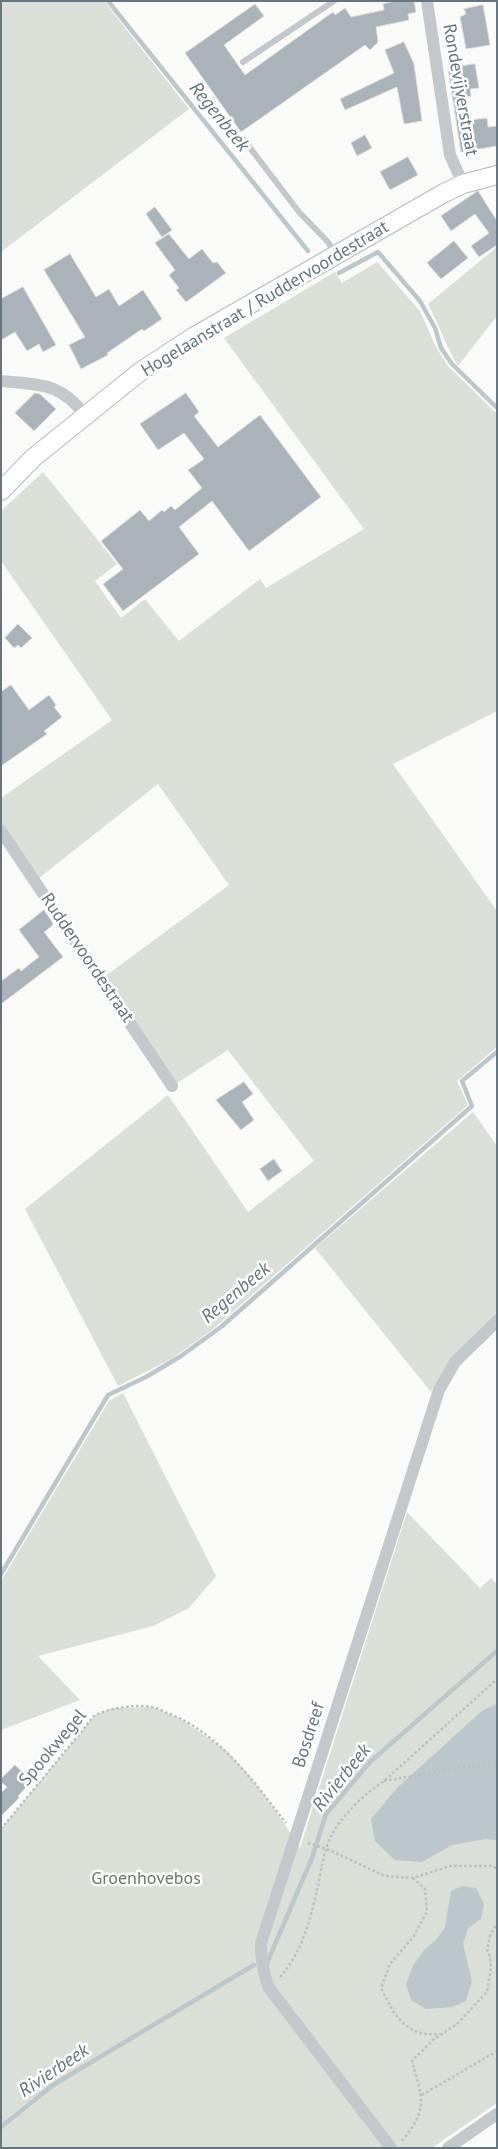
<!DOCTYPE html>
<style>
body{margin:0}
#map{position:relative;width:498px;height:2149px;overflow:hidden;background:#fafaf8;font-family:"PT Sans",sans-serif}
canvas{display:block}
.frame{position:absolute;inset:0;border:2px solid #657683;pointer-events:none}
</style>
<div id="map">
<canvas width="498" height="2149"></canvas>
<div class="frame"></div>
</div>
<script>
const ctx = document.querySelector('canvas').getContext('2d');
ctx.lineJoin = 'round';
function paint(path, color) {
  ctx.fillStyle = color;
  ctx.fill(path, 'evenodd');
}
function trace(path, color, width, dash) {
  ctx.strokeStyle = color;
  ctx.lineWidth = width;
  ctx.lineCap = dash ? 'butt' : 'round';
  ctx.setLineDash(dash || []);
  ctx.stroke(path);
}
function drawText(font, color, halo, rows, align = 'center') {
  ctx.font = font + ' "PT Sans",sans-serif';
  ctx.lineWidth = 5;
  ctx.setLineDash([]);
  ctx.textBaseline = 'middle';
  ctx.strokeStyle = halo;
  ctx.fillStyle = color;
  for (const [text, x, y, turn = 0] of rows) {
    ctx.save();
    ctx.translate(x, y);
    ctx.rotate((+turn || 0) * Math.PI / 180);
    ctx.textAlign = isNaN(turn) ? turn : align;
    if (halo) ctx.strokeText(text, 0, 0);
    ctx.fillText(text, 0, 0);
    ctx.restore();
  }
}
const green = new Path2D(`
 M1 1H104L189 109 1 252Z
 M497 247V316L458 366C446 346 439 325 428 304Z
 M377 262 420 311 435 345 447 365 497 414V711L393 764 497 911V1047L457 1081 468 1105 212 1330 171 1359 118 1386 25 1209 168 1095 248 1212 314 1161 228 1050 177 1083 104 977 229 885 158 784 39 878 1 825V798L112 720 1 561V511L43 472 117 564 95 581 121 618 145 599 179 641 260 579 266 588 364 529 224 338 335 272 342 283Z
 M473 1112 497 1146V1316L450 1360 431 1392 315 1248Z
 M123 1393 216 1576 189 1608 153 1626 38 1656 80 1700 1 1730V1581L109 1401Z
 M407 1512 480 1588 491 1578 497 1584V2103L432 2148H1V1829L95 1715 112 1708 152 1707 181 1719 227 1751 249 1775 274 1808 300 1848Z`);
const water = new Path2D(`
 M497 1704V1840L485 1839 452 1845 422 1862 395 1860 375 1841 371 1819 398 1787 483 1710Z
 M462 1886 476 1888 484 1904 481 1919 468 1928 463 1944 472 1981 466 2001 452 2007 426 2009 411 2000 406 1984 413 1966 424 1950 436 1940 445 1927 451 1891Z`);
const stream = new Path2D(`
 M108 1 308 251
 M339 273 378 252 420 301 435 328 441 348 452 364 497 408
 M1 1574 108 1395 146 1377 181 1356 221 1327 472 1106 462 1081 497 1052
 M267 1963 312 1858 326 1814 370 1762 497 1651
 M1 2127 53 2085 254 1965`);
const building = new Path2D(`
 M396 1H414L416 12 408 14 409 20 376 27 378 42 370 50 365 45 241 132 185 53 255 4 264 16 224 45 245 75 333 12 335 15 345 8 351 17 384 10 383 4Z
 M483 5 490 45 466 49 460 17 466 14 464 9Z
 M404 42 414 64 422 121 404 124 397 87 345 110 340 99 394 73 385 50Z
 M475 64 479 88 470 89 471 96 466 97 470 120 487 118 488 127 497 126V146L461 152 448 68Z
 M365 135 372 148 357 156 351 143Z
 M408 157 418 175 390 190 380 172Z
 M478 191 497 221V245L479 257 471 246 489 233 475 214 451 231 441 216Z
 M155 207 172 230 162 237 146 214Z
 M169 234 189 259 202 249 213 263 217 262 226 273 186 302 176 290 179 288 169 275 175 270 155 243Z
 M454 241 468 258 441 279 427 263Z
 M70 254 96 297 109 289 119 306 143 290 162 319 144 331 142 329 107 353 108 355 81 369 69 345 85 337 44 270Z
 M23 287 56 345 43 352 39 344 27 351 15 332 1 340V299Z
 M35 393 40 394 56 409 34 431 15 413Z
 M186 393 199 412 194 416 218 447 260 415 321 497 249 551 212 501 179 527 199 554 123 611 103 584 123 569 101 541 140 510 149 521 162 510 164 512 171 506 175 510 202 488 188 470 204 459 184 433 158 450 140 424Z
 M18 624 32 638 21 648 18 645 14 648 5 638Z
 M11 685 29 710 49 695 56 705 54 707 62 717 44 731 47 734 1 766V692Z
 M44 910 53 923 52 926 44 932 63 957 1 1004V981L19 968 21 971 39 957 19 930Z
 M244 1082 253 1094 242 1102 254 1120 241 1130 216 1100Z
 M274 1159 282 1171 268 1181 260 1169Z
 M15 1765 32 1781 18 1796 19 1798 1 1816V1793L7 1787 1 1782V1779Z`);
const path = new Path2D(`
 M384 1781 469 1766 497 1764
 M1 1829 95 1715C112 1708 133 1704 152 1707 158 1708 164 1712 170 1714 221 1735 253 1781 286 1823
 M308 1843 327 1849 385 1876 413 1878 450 1866H491L497 1868
 M413 1878 425 1889 427 1912 413 1937 390 1964 381 1988C394 2015 406 2038 440 2034
 M280 1977C301 1954 311 1919 317 1889 321 1872 324 1849 332 1834 343 1815 365 1793 383 1782L497 1679
 M422 2095 497 2051
 M402 2141C428 2109 423 2100 412 2061L434 2039 457 2024 487 1992 491 1968 490 1957 487 1950 490 1936 497 1923`);
const lane = new Path2D(`
 M243 62 334 1
 M244 140 299 212 328 242 335 254`);
const street = new Path2D(`
 M427 1 450 155 463 184
 M1 381C39 385 60 382 85 415
 M1 831 172 1086
 M391 2148 269 1988C263 1973 261 1960 261 1943L439 1390 455 1362 497 1321
 M448 2148 497 2114`);
const secondary = new Path2D(`
 M1 491 33 458 141 371 193 337 444 193 463 184 497 175`);
const streetNames = [
 ["Rondevijverstraat",460,90,80],
 ["Hogelaanstraat / Ruddervoordestraat",265,299,-31],
 ["Ruddervoordestraat",87,958,56],
 ["Bosdreef",309,1735,-72],
 ["Spookwegel",53,1748,-50]
];
const parkNames = [
 ["Groenhovebos",146,1879]
];
const waterNames = [
 ["Regenbeek",219,117,51],
 ["Regenbeek",236,1293,-40],
 ["Rivierbeek",342,1778,-51],
 ["Rivierbeek",54,2071,-34]
];
paint(green, '#dadfd7');
paint(water, '#bbc7cb');
trace(stream, '#bbc7cb', 4.5);
paint(building, '#aab3b9');
trace(building, '#dcdcda', 1);
trace(secondary, '#b3babf', 20);
trace(path, '#bbbfc2', 2.5, [2.5, 2.5]);
trace(lane, '#c3c8cc', 6);
trace(street, '#c3c8cc', 12);
trace(secondary, '#fff', 18);
drawText('18px', '#657683', '#fff', streetNames);
drawText('18px', '#687a64', '#fff', parkNames);
drawText('italic 19px', '#60757c', '#fff', waterNames);
</script>
